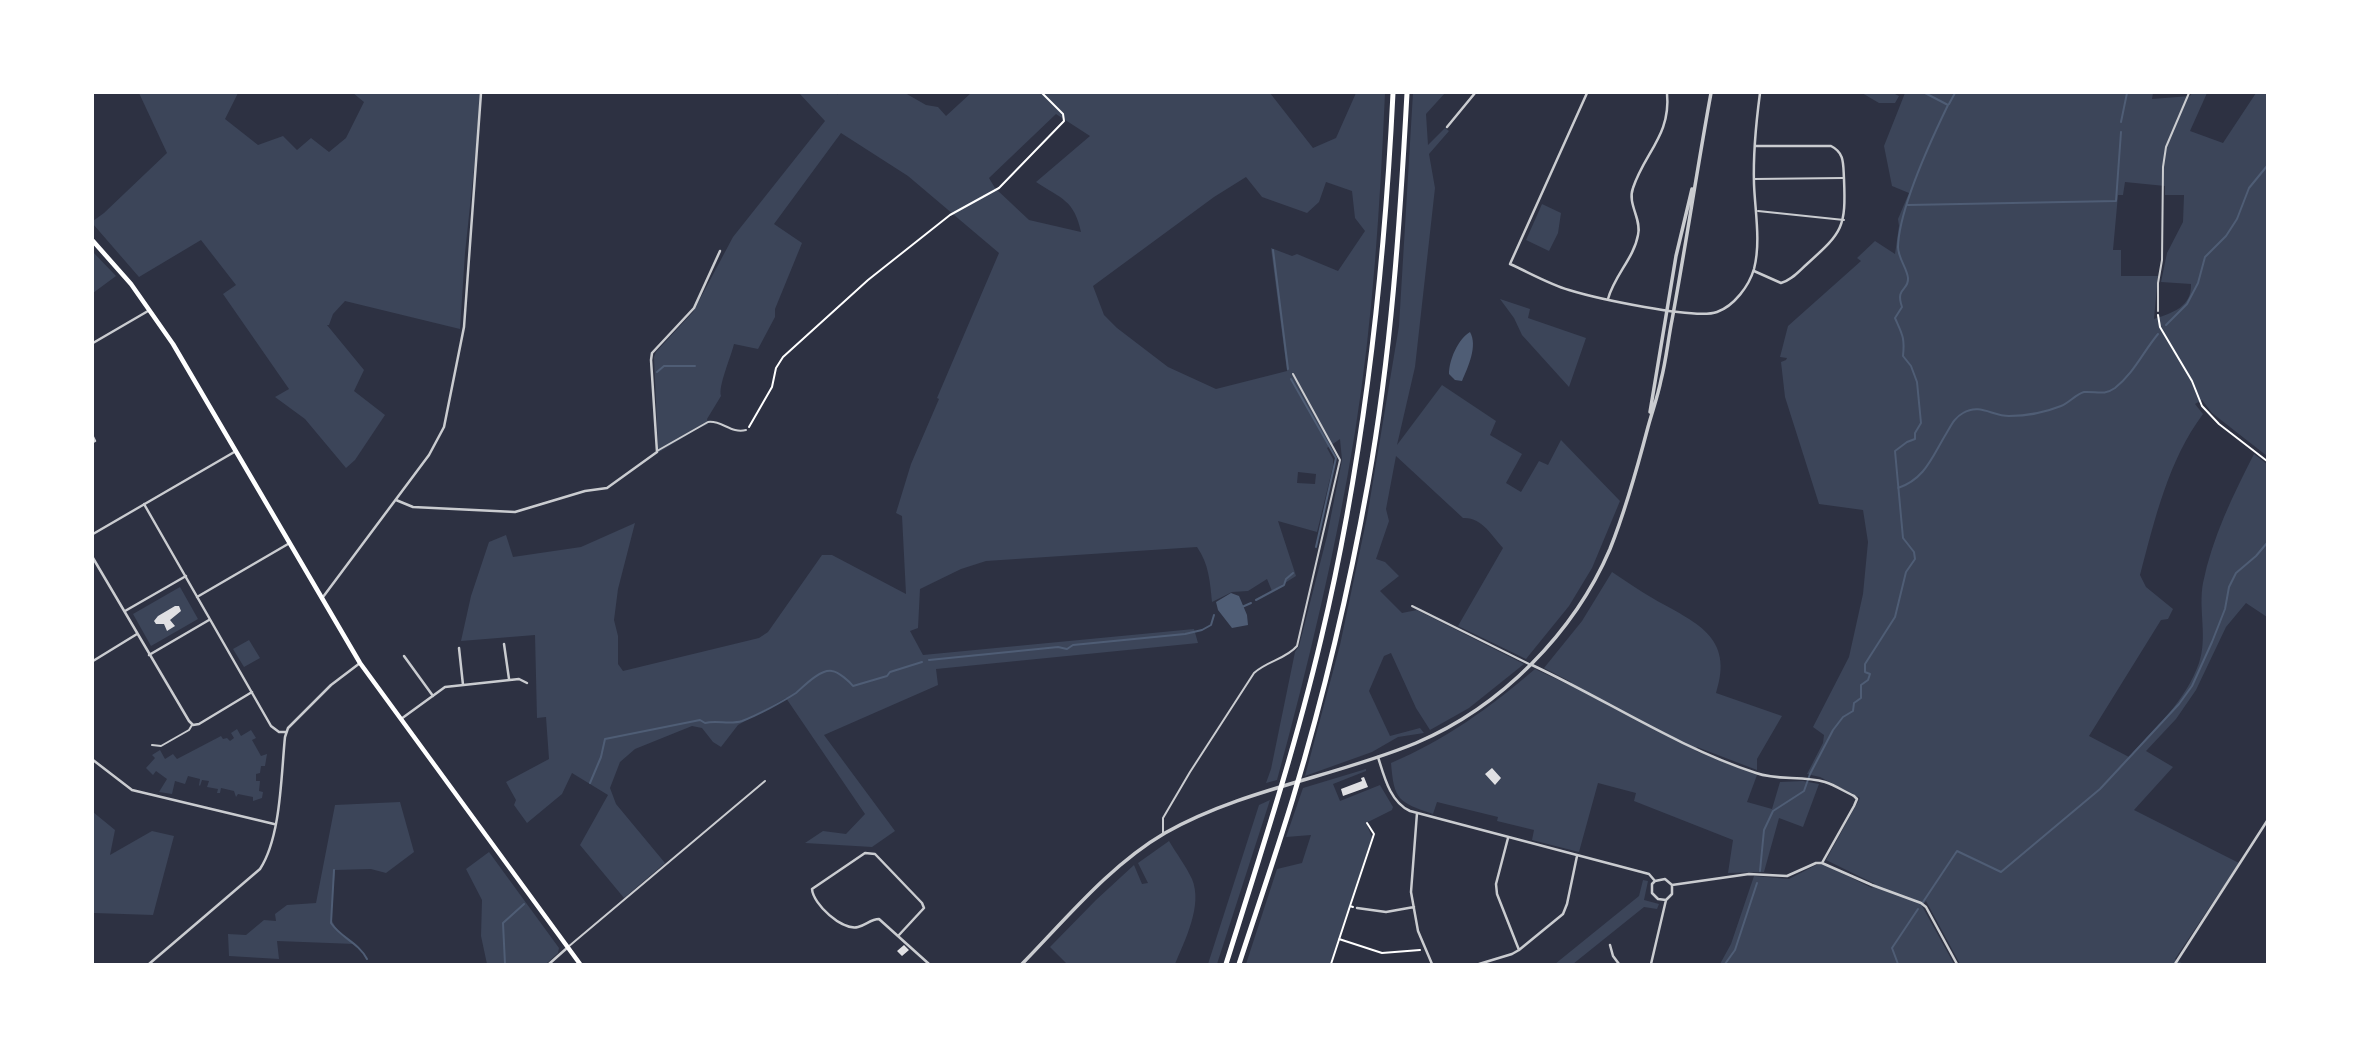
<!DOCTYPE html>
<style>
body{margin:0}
#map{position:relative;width:2360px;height:1057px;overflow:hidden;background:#2d3142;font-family:"Alegreya Sans",sans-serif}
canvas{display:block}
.frame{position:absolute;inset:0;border:94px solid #fff;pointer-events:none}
</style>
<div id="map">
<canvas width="2360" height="1057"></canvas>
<div class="frame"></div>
</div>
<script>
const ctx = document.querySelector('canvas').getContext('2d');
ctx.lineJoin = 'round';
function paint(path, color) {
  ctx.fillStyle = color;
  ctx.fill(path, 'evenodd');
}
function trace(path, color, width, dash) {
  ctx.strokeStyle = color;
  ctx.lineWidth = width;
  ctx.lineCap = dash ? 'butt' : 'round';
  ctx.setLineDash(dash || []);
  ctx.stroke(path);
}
const green = new Path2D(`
 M139 93H238L225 119 258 145 283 136 297 150 311 138 329 152 346 138 364 102 353 93H482L465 253 460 329 345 301 333 314 329 325H327L364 370 354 391 385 415 355 460 346 468 305 419 275 397 289 389 223 294 236 285 201 240 139 277 93 224V221L104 213 167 153Z
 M799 93H837V95L838 93H905L926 105 938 107 946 116 971 93H1270L1313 148 1336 138 1356 93H1385C1380 206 1373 320 1355 432 1336 550 1308 666 1277 780L1266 783 1271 769 1295 652 1299 646 1327 536 1342 460 1340 439 1327 448 1333 459V466L1317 532 1278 521 1296 576 1272 591 1267 579 1248 591 1232 592 1212 602C1210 582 1209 564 1197 547L986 561 961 569 920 589 918 628 910 631 923 655 1194 629 1198 643 936 669 938 685 824 735 895 831 872 847 805 843 823 831 846 834 865 814 786 698 738 725 721 747 713 742 702 728 692 726 635 749 620 762 610 788 616 804 665 863 624 898 580 845 608 795 572 773 562 794 527 823 514 805 516 800 506 782 549 759 546 717 537 718 535 635 461 641 471 596 489 542 506 535 513 557 581 547 635 523 618 589 614 620 618 636V664L623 671 759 638 768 632 822 555H832L906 594 902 516 896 513 911 464 939 399 937 398 999 253 908 176 841 133 774 224 802 243 775 309V317L758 349 734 344C731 357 718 386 721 396L707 419 708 424 697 429 656 454 658 446 654 357 656 352 693 312 733 237 825 121ZM1056 114 1090 136 1036 182C1062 199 1074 200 1081 232L1029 220 995 188 989 178ZM1246 177 1262 197 1307 213 1319 202 1326 182 1352 191 1355 218 1365 231 1338 271 1297 254 1292 256 1271 248 1287 371 1216 389 1168 367 1117 328 1104 315 1093 286 1214 197ZM1298 472 1316 474 1315 484 1297 483Z
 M1413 93H1445L1426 114 1428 145 1445 128 1449 131 1429 154 1435 188 1415 367 1397 445 1442 385 1496 421 1490 435 1522 454 1506 483 1521 492 1539 461 1548 465 1561 440 1620 501 1592 568 1569 606 1526 659 1458 626 1503 548C1491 535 1482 517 1463 518L1396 456 1386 509 1389 521 1376 559 1385 562 1399 576 1380 591 1402 613 1417 610 1524 664 1469 708 1430 730 1416 708 1391 653 1384 656 1369 691 1390 736 1420 728 1424 733 1398 737 1372 752 1305 776 1340 645 1367 517 1399 326Z
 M1862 93H1893L1899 96 1895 103H1879Z
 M1905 93H2153L2152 99 2190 96 2192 93H2207L2190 131 2223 143 2256 93H2267V456L2212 413 2202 400 2195 404 2203 414C2168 461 2155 519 2140 575L2146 587 2173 609 2168 619 2161 620 2089 736 2129 757C2156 728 2186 700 2199 663 2208 637 2198 610 2203 583 2212 538 2233 495 2254 454L2267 464V617L2246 603 2226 627 2196 690 2176 719 2146 751 2173 767 2134 810 2239 863 2175 959 2183 964H1960L1926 901 1922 906 1954 964H1720L1731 944 1754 876 1789 879 1816 865 1823 864 1872 888 1875 884 1826 860 1860 798 1820 777 1807 774 1823 743 1824 735 1813 727 1849 657 1863 594 1868 542 1863 510 1819 504 1785 397 1781 362 1786 360 1787 358 1780 357 1788 326 1861 261 1857 258 1875 241 1895 254 1899 226 1898 219 1909 193 1892 186 1884 146ZM2125 182 2165 186V195H2184L2183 222 2167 253 2161 282 2191 284C2192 307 2172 313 2154 319L2158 276H2121V250H2113L2118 195H2123Z
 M1542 204 1561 213 1558 233 1549 251 1526 240Z
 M93 252 116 276 93 293Z
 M1500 299 1530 309 1528 318 1586 338 1569 387 1522 335 1514 318Z
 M1612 572C1626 581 1640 591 1654 599 1694 622 1735 636 1716 693L1782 716 1757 759V770L1697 747 1696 751 1757 775 1747 802 1772 809 1780 782 1803 781 1819 784 1803 827 1779 818 1764 872 1728 873 1733 840 1634 801 1636 793 1598 783 1579 852 1532 840 1534 830 1497 821 1498 817 1437 802 1433 814C1398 802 1394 800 1391 763 1445 740 1491 707 1535 669L1569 685 1571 682 1544 668 1582 621Z
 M180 587 198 619 151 646 133 614Z
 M249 640 260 658 244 667 233 649Z
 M237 729 241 736 251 730 256 738 252 740 261 756 267 754 265 766H261L260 773 256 774V781H260L259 791 263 792 262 798 253 801V797L238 794 236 797 234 791 221 788 220 793H217L218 789 207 787 209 781 202 780 200 786 199 785 200 779 188 776 185 784 175 781 172 794 159 792 167 779 156 771 153 775 146 768 155 758 152 755 160 750 165 759 173 754 177 759 221 736 223 739 227 738 230 741 234 738 231 733Z
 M1366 769V771L1333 784 1340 801 1380 785 1393 807 1392 810 1366 823 1372 837 1330 964H1246L1277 869 1302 863 1311 835 1286 837 1303 788Z
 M1270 800 1217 964H1208L1259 805Z
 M400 802 414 852 386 873 371 869 335 870 331 919 337 930 355 944 277 941 279 959 229 956 228 934 246 935 264 920 276 921 275 914 287 905 316 903 335 805Z
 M93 812 115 830 110 855 152 831 174 836 153 915 94 913 93 916Z
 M1169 841C1176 853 1186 866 1192 879 1203 905 1185 940 1175 964H1067L1050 947 1096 900 1134 865 1142 884 1148 883 1138 863Z
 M489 852 559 948 558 953 546 964H487L481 936 482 900 466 869Z
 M1643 880 1648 881 1644 900 1659 904 1657 909 1644 907 1573 964H1555L1639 896Z`);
const water = new Path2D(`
 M1470 332C1478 346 1468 367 1462 381L1455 380 1449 374C1449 360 1458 339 1470 332Z
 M1231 593 1239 596 1247 615 1248 625 1232 628 1218 610 1216 602Z`);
const stream = new Path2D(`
 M1949 104 1955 93
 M2121 122 2127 93
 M1908 205 2116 201 2121 132
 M1273 250 1288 369
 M2166 325 2187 304 2198 283 2205 257 2226 236 2237 219 2249 188 2267 166
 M657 372 664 366H695
 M1291 379 1336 458 1316 547
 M1898 488C1925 479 1932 457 1946 434 1951 426 1954 418 1963 413 1980 403 1992 416 2009 416 2026 416 2046 412 2061 406 2069 403 2076 394 2084 392 2096 391 2104 396 2115 388 2134 373 2143 352 2158 334
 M1256 600 1284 585 1286 579 1293 573
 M1242 607 1251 603
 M929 660 1058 647 1067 649 1073 645 1185 634 1202 630 1211 625 1214 615
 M590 783 601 757 605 739 700 720 705 723C717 720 730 725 742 721 758 715 782 702 796 693 804 686 820 669 832 671 839 672 850 682 853 686L887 676 890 672 922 662
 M334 870 331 923C341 938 358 942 367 959
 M1760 871 1764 830 1773 811 1804 791 1810 774 1833 730 1843 717 1853 711 1854 703 1861 698V685L1868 680 1870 674 1865 672V664L1895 617 1906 572 1915 559 1914 552 1903 538 1895 451 1907 442 1915 439V433L1921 423 1917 382 1911 366 1903 356C1905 337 1902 334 1895 318L1902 307C1895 287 1909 291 1908 278 1907 268 1898 258 1898 247 1899 209 1931 140 1948 105L1925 93
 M1923 902 1957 851 2001 872 2100 789 2179 704 2192 686 2212 642 2225 609 2229 587 2236 573 2256 556 2267 543
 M505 964 503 923 524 904
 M1725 964 1735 950 1757 883
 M1898 964 1892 948 1918 909`);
const building = new Path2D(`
 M175 606H179L181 611 170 620 175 626 167 631 164 624H156L154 621 158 616Z
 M1492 768 1501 778 1495 785 1485 774Z
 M1364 777 1368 787 1343 796 1341 789 1362 781 1361 778Z
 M904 945 909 950 902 956 897 951Z`);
const path = new Path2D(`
 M2158 315 2160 327 2192 381 2202 406 2219 424 2267 461
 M749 427 772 387 776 368 783 357 868 280 950 215 999 188 1064 121 1063 114 1042 93
 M1350 906 1374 834 1367 823
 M1339 939 1382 953 1420 950
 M1331 964 1350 906 1353 907`);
const service = new Path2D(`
 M1754 179 1843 178
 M1758 211 1844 220
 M2158 311V283L2162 260 2163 167 2166 147 2189 93
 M657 451 708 422C722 420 731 434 746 430
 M1412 606 1529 664
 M152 745 161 746 189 730 192 725
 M1163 833V818L1190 772 1254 673C1267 661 1286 659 1297 646L1340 460 1293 374
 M568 947 765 781`);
const minor = new Path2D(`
 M1587 93 1510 264C1530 273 1549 284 1569 290 1595 298 1695 320 1717 312 1734 306 1749 286 1754 269 1761 242 1755 211 1754 184 1753 153 1756 123 1760 93
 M1447 127 1475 93
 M1754 271 1781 283C1792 280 1799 271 1807 264 1843 232 1846 227 1844 179 1843 164 1845 153 1831 146H1755
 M1608 299C1614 276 1634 258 1638 235 1642 219 1627 204 1633 188 1645 152 1671 135 1667 93
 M93 343 148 311
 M93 437 95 441 93 442
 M396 500 413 507 515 512 585 491 607 488 657 452 651 360 652 353 694 308 720 251
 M144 504 271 726 279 732H286
 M93 534 236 451
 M93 558 189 721 193 725 199 724 252 692
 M197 597 288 544
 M323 597 429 455 444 427 464 327 481 93
 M125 611 186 576
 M504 644 509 679
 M459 648 463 685
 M149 655 209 620
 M404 656 433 696
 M93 661 137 634
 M1532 665C1607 700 1677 747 1756 773 1778 781 1802 775 1825 782 1835 785 1845 792 1854 796L1857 799 1854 806 1822 863
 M401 719 445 687 519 679 527 683
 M1378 757C1384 776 1390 802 1410 811L1649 874 1655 881
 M93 760 132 790 274 824
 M1417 813 1411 892 1418 931 1432 964
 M1508 838 1496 884 1497 894 1519 950 1563 914 1567 904 1577 856
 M1655 881 1652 884V893L1658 899 1666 900
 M1655 881 1665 879 1672 885
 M1672 885 1749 874 1787 876 1816 863H1822L1872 885 1921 903 1926 907 1957 964
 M1666 900 1672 894V885
 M1357 908 1386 912 1414 907
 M899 935 924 908 922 903 875 854 865 853 812 889C813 904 842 931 858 927 866 925 871 919 879 919L929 964
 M1610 945 1613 956 1619 964
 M149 964 260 869C281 837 281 776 285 737L288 728 331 685 360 663
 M549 964 567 948
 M1479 964 1512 954 1519 950
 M1651 964 1666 900
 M2175 964 2267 821`);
const tertiary = new Path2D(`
 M1650 412 1676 256 1692 189
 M1022 964C1066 919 1110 865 1165 833 1243 789 1334 777 1416 743 1501 707 1574 633 1610 549 1626 509 1637 469 1648 427 1652 412 1658 396 1661 380 1666 361 1668 340 1672 320 1686 245 1697 169 1711 93`);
const primary = new Path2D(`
 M93 241 131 284 173 344 360 663 580 964`);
const motorway = new Path2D(`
 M1226 964C1260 856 1295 749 1321 639 1364 459 1384 277 1393 93
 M1239 964C1257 909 1276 854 1293 798 1324 695 1349 589 1368 483 1391 355 1400 223 1407 93`);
paint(green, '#3c4559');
paint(water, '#4f5d75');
trace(stream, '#4f5d75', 2);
paint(building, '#e0e0e3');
trace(path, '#fff', 2);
trace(service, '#caccd0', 2);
trace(minor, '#caccd0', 2.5);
trace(tertiary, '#caccd0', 3.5);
trace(primary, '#fff', 4.5);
trace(motorway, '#fff', 5);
</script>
